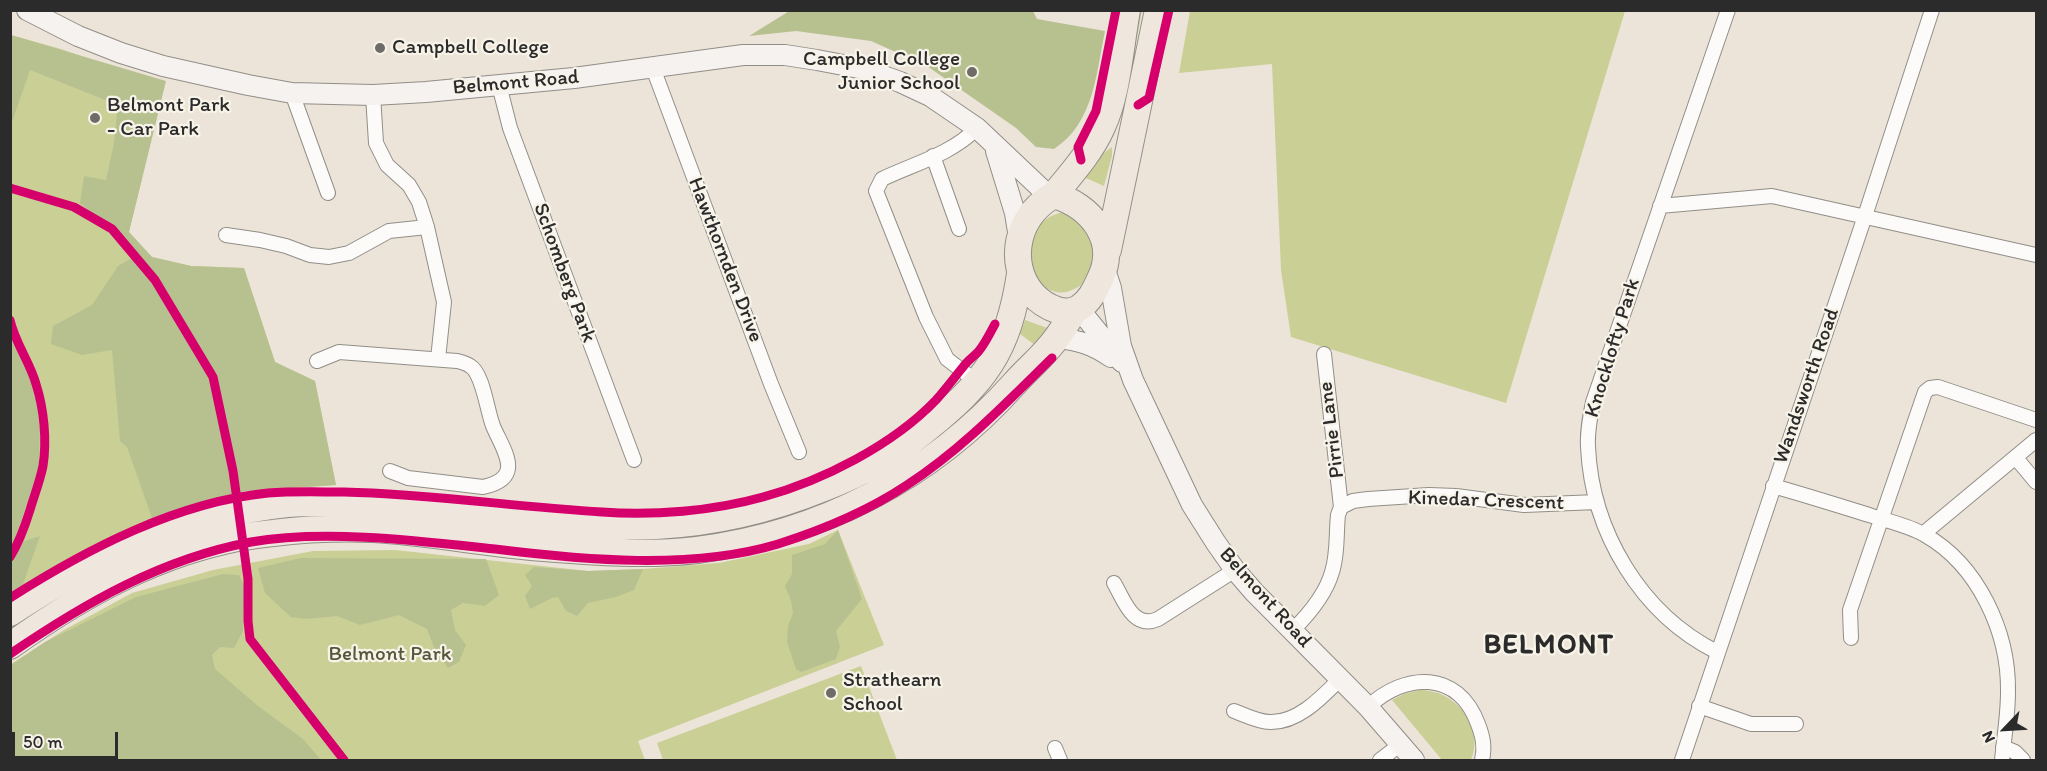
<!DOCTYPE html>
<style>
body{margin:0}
#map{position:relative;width:2047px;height:771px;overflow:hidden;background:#ece4d8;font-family:Itim,sans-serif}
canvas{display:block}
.frame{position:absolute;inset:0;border:12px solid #2b2b2b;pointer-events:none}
.north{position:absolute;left:1975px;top:699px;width:60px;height:60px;-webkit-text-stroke:4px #f7f3e8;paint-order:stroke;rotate:245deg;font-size:16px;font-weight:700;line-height:24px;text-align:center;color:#2b2b2b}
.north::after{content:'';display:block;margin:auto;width:21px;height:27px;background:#2b2b2b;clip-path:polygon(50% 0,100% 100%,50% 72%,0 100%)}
.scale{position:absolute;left:12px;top:732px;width:106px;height:27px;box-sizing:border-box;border:3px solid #2b2b2b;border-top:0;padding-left:8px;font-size:18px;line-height:21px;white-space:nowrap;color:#2b2b2b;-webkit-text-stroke:4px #f7f3e8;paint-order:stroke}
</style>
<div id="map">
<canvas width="2047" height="771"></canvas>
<div class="frame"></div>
<div class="north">N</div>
<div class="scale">50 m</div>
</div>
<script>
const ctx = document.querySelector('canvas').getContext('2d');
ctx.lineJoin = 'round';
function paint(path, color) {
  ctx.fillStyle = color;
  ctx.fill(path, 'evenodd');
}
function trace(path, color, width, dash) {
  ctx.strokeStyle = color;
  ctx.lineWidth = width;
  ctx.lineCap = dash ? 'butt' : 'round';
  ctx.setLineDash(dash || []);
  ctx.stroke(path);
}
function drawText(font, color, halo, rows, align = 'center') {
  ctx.font = font + ' Itim,sans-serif';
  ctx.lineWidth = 4.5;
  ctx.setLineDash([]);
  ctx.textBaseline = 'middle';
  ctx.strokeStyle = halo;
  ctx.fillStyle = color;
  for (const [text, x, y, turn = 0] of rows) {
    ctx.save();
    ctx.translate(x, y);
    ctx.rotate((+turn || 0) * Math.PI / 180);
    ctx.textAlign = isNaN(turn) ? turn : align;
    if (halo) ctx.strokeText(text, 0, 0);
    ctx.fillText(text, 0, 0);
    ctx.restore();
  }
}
const green = new Path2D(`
 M1136 11H1142L1124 109 1120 115Z
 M1190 11H1625L1506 403 1291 337 1281 270 1272 64 1179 73Z
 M11 35 61 49 164 86 129 232 152 257 191 266 244 268 275 362 315 381 336 485 245 491 175 512 97 543 11 594Z
 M1112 147V156L1104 186 1079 175C1091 167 1099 155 1112 147Z
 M1064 212 1077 216 1099 245 1089 280C1065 297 1055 297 1033 278L1026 243C1038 226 1042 217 1064 212Z
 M1025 320 1050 329 1035 345 1020 334Z
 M838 530 884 645 638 741 645 760H11V664L64 630 132 593 213 570 313 551 395 550 588 571 643 569 719 563 809 544Z
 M861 666 897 760H663L657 743Z
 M1419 690C1454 689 1486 726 1471 760H1442L1392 700 1404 694Z`);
const forest = new Path2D(`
 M791 10 1033 11 1037 19 1105 31C1096 74 1094 123 1054 149L1036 147 1016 128 927 66 871 41 796 31 749 36Z
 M11 35 166 81 129 232 152 257 191 266 244 268 275 362 315 381 336 485 245 491 175 512 153 521 127 447 120 441 112 350 82 355 51 344 53 326 92 305 118 266 139 254 124 239 80 203 84 176 106 180 114 143 118 105 30 70 11 125Z
 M11 320 13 334 36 383 40 422 39 467 13 545 40 536 22 587 11 594Z
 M838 530 862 599 836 631 840 647 836 659 801 672 796 669 787 642 788 626 793 613 791 601 785 586 792 574V555L825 544Z
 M301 558 486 559 499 595 485 606 463 603 451 610 455 630 466 645 459 662 448 668 435 650 427 629 399 615 360 625 337 616 306 619 291 617 265 593 258 568Z
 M534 567 588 571 643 569 634 590 616 597 588 603 577 616 566 611 558 597 552 598 530 609 525 596 532 586 525 575Z
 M223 574 239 575 247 591 243 611V631L234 648 220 647 212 655 215 669 258 706 303 739 321 760H11V665L45 642 136 597Z`);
const street = new Path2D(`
 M653 68 771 384 799 452
 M499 85 510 128 634 460
 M292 93 328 193
 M373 95 376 143 387 165 409 185 419 202 427 227 444 302 438 359
 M977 128C952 154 913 164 882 179L876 191 926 317 947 359 977 382
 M933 156 959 229
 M1660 206 1772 196 2036 255
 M226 235 260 240 286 246 310 255 329 257 349 253 389 231 427 227
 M1324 354 1341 507
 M317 361 339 352 457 361C461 362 466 363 470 366 483 373 487 411 493 426 503 450 526 478 483 487L408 478 390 471
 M2016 458 2036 482
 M1773 486C1805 495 1837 505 1869 515 1886 521 1908 525 1925 535 1978 565 2009 632 2008 692 2008 715 2004 738 2002 760
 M1341 507 1353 501 1368 499 1429 495 1456 496 1524 505 1597 502
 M1923 534 2036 440
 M1114 583C1124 600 1133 630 1158 619L1235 570
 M1293 630C1309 614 1326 594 1332 572 1338 554 1336 533 1338 515L1341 507
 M1851 638 1850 610 1925 392 1930 388 1938 387 2036 420
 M1717 652C1641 614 1592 532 1588 447 1587 432 1590 417 1593 402L1728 10
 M1699 706 1751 724H1796
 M1368 707C1405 672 1458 670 1478 724 1483 737 1485 747 1482 760
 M1234 711C1245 715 1258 722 1270 722 1298 723 1322 697 1340 679
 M2003 747 2015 752 2023 760
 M1055 748 1060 760
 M1380 760 1401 744
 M1682 760 1865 216 1932 10`);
const secondary = new Path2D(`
 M27 10 78 36 121 53 163 66 248 85 292 93 373 95 426 92 574 78 743 55H785L817 60 864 69 900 82 930 96 977 128 1050 197
 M996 151 1015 213 1019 238
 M1104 267 1111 288 1121 346 1133 380 1192 505 1216 543 1235 570 1254 592 1368 707 1414 760
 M1079 309 1122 362
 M1057 338C1079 340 1094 345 1111 357`);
const highway = new Path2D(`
 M1054 195C1091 206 1119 240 1100 279 1095 290 1090 301 1079 308 1073 312 1064 312 1057 310 1016 296 1006 245 1033 212 1039 205 1046 199 1054 195Z
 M1054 195C1071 174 1091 152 1102 127 1118 93 1120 48 1127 10
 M1108 250 1158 10
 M10 613C96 556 183 515 287 504 337 500 387 508 437 512 508 518 584 530 656 526 714 523 770 510 824 488 860 474 894 456 924 431 985 382 1008 353 1020 274
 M10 646C88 590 176 542 273 533 306 529 341 528 373 529 430 532 487 544 544 548 594 552 647 556 697 550 822 534 931 477 1014 384 1028 368 1046 354 1058 336 1064 328 1069 319 1074 311`);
const cycleway = new Path2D(`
 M1138 105 1149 98 1169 10
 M1081 160 1078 147 1096 111 1116 10
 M10 188 74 207 112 229 155 280 213 377 233 471 248 579V621L250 639 344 760
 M10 320C15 343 30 362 36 384 44 409 47 440 43 466 40 481 34 496 30 510 25 526 19 543 10 557
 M10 598C87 549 177 502 268 493 293 491 319 492 344 492 431 494 516 507 602 512 653 516 713 511 763 497 822 481 893 445 936 400 945 390 954 378 963 367 967 361 973 357 978 352 985 344 990 333 995 324
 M10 654C85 603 161 559 251 542 324 529 421 541 495 549 583 560 692 570 778 544 822 530 868 511 907 485 961 450 1006 403 1052 358`);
const markers = [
 [380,48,6,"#6f6c68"],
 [972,72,6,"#6f6c68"],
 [95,118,6,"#6f6c68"],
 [831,693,6,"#6f6c68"]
];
const poiNames = [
 ["Campbell College",392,48],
 ["Campbell College",960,60,"right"],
 ["Junior School",960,84,"right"],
 ["Belmont Park",107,106],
 ["- Car Park",107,130],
 ["Strathearn",843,681],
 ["School",843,705]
];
const streetNames = [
 ["Belmont Road",516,83,-5],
 ["Hawthornden Drive",725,260,69],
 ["Schomberg Park",564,273,70],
 ["Knocklofty Park",1613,348,-73],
 ["Wandsworth Road",1807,386,-71],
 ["Pirrie Lane",1332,430,-97],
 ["Kinedar Crescent",1486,501,2],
 ["Belmont Road",1265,598,48]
];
const parkNames = [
 ["Belmont Park",390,655]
];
const districtNames = [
 ["BELMONT",1549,646]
];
paint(green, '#cacf96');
paint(forest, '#b7c190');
trace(street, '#918e88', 16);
trace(secondary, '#918e88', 22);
trace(highway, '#918e88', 28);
trace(street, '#fcfbf9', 14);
trace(secondary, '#f6f2ef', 20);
trace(highway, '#efe6de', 26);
trace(cycleway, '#d6006c', 9);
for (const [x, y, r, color] of markers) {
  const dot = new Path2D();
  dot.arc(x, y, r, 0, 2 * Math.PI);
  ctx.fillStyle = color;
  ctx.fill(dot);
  trace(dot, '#f7f3e8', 2);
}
drawText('21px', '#2b2b2b', '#f7f3e8', poiNames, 'left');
drawText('21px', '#2b2b2b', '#f7f3e8', streetNames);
drawText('21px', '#53573b', '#f7f3e8', parkNames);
ctx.letterSpacing = '1.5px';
drawText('bold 27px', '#2b2b2b', '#f7f3e8', districtNames);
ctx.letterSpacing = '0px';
</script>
